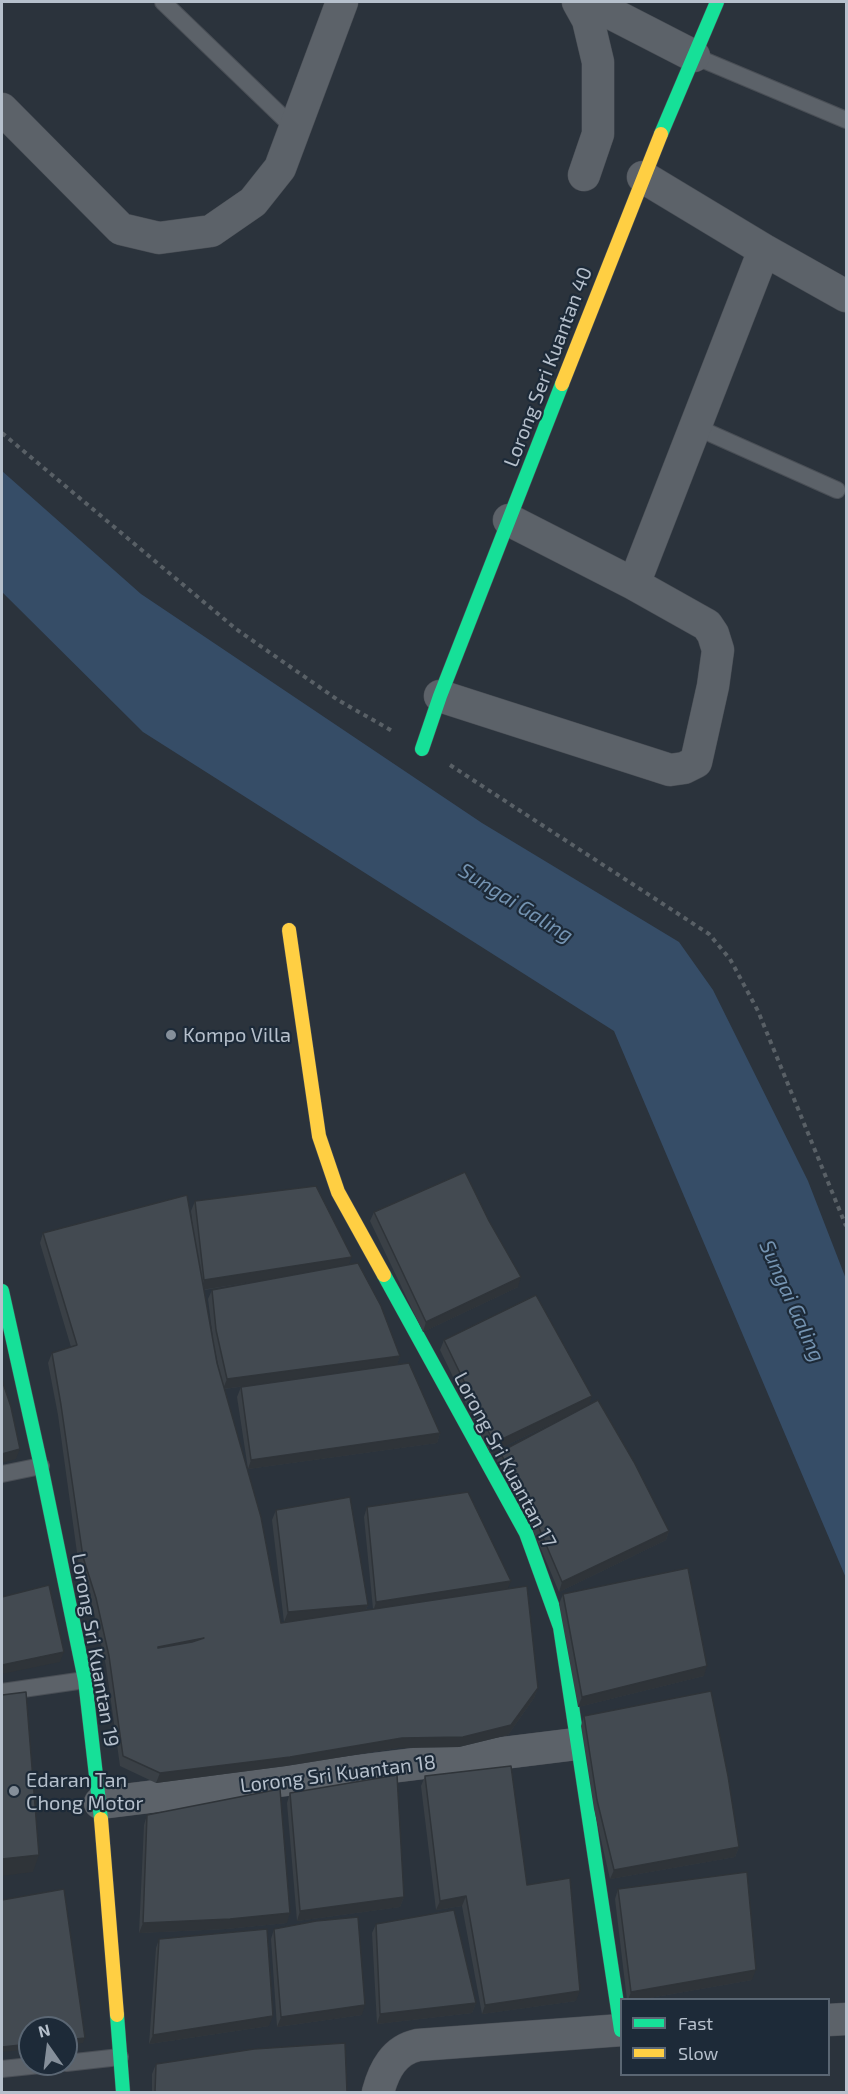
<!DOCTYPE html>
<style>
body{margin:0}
#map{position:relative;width:848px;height:2094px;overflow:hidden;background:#2b333c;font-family:"Exo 2",sans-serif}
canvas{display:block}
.frame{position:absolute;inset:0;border:3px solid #b6c0cc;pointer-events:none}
.legend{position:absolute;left:620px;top:1998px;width:210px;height:78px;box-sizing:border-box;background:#1d2a38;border:2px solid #5a6673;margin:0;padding:8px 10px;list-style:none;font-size:18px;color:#b6c0cc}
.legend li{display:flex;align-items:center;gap:12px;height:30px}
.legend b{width:30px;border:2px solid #5a6673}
.north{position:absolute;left:18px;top:2016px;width:60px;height:60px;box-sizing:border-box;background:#1d2a38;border:2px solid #5a6673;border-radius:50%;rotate:346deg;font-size:16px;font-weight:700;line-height:24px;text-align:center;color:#b6c0cc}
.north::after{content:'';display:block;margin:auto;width:21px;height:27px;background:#858f9a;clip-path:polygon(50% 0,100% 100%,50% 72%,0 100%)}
</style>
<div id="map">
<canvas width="848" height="2094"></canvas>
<div class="frame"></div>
<ul class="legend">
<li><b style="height:8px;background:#16e098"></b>Fast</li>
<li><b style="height:8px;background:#ffcf43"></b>Slow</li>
</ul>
<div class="north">N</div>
</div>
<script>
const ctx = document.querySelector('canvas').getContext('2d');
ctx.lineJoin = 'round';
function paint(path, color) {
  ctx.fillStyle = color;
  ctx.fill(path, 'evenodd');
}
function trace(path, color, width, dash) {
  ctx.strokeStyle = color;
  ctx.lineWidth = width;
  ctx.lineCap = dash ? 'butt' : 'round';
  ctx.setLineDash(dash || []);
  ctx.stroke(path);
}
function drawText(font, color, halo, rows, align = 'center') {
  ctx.font = font + ' "Exo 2",sans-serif';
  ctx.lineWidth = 4.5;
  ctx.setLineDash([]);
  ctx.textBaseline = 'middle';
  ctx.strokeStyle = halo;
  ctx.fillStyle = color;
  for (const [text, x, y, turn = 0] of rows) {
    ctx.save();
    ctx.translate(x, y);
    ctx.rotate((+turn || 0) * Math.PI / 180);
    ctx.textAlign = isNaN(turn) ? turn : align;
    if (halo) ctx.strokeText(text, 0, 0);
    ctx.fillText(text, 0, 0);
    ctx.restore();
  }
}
const water = new Path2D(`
 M2 471 141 594 482 823 679 942 713 990 808 1181 846 1279V1578L614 1031 143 732 2 592Z`);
const path = new Path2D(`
 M2 433 236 629 338 700 394 732
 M450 765 709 934 730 959 758 1011 846 1226`);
const lane = new Path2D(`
 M163 2 295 129
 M694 56 846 120
 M696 427 837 490
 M2 1474 41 1466
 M2 1692 85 1680
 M66 2063 120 2057
 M2 2069 50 2064`);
const street = new Path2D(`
 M578 2 588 20 598 62V134L584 175
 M589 2 694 56
 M2 109 121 229 159 238 211 231 253 202 280 168 342 2
 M643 177 764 250 846 296
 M509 520 634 584 764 250
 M440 696 670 770 684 768 696 762 713 686 718 650 713 634 707 625 634 584
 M100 1803 576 1744
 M828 2020 846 2019
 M378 2092C384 2070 394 2050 418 2045L622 2030`);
const fast = new Path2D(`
 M661 134 717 2
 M422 749 440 696 562 384
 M384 1275 526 1533 560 1627 621 2030
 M2 1291 41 1466 85 1680 101 1819
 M117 2015 123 2092`);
const slow = new Path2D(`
 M562 384 661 134
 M289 930 319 1136 338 1192 384 1275
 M101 1819 117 2015`);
const wall = new Path2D(`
 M195 1201 349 1265 400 1356 397 1364 440 1433 437 1443 248 1469 237 1397 241 1387 320 1376 224 1389 281 1623 284 1622 272 1520 276 1510 368 1605 366 1610 373 1609 364 1517 367 1507 508 1589 538 1688 534 1698 508 1735 459 1747 398 1748 286 1766 156 1783 120 1766 106 1666 93 1608 79 1567 58 1415 48 1363 52 1353 71 1347 40 1243 43 1233 193 1230 191 1211ZM265 1280 212 1290 208 1299 213 1339 204 1290ZM213 1341 220 1374 217 1363Z
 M374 1212 518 1287 423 1332 370 1221Z
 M444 1340 589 1405 669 1531 666 1540 559 1592 530 1523 497 1461 500 1452 568 1416 490 1453 440 1350Z
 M563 1594 704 1676 578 1707 559 1604Z
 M584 1716 739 1847 735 1857 610 1879 594 1809 581 1726Z
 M425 1776 527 1885 576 2001 482 2014 462 1906 436 1910 421 1786Z
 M290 1793 404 1897 400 1907 297 1921 287 1803Z
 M147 1815 287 1923 226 1929 139 1933 144 1825Z
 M618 1889 752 1980 638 2000H627L615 1899Z
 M376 1924 476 2003 472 2013 377 2024 372 1933Z
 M274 1929 362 2015 277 2027 271 1939Z
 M159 1939 269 2026 149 2044 156 1948Z
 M156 2064 347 2092H152V2074Z`);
const shadedWall = new Path2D(`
 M352 1257 348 1267 201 1290 204 1280Z
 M521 1277 518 1287 423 1332 426 1322Z
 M400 1356 397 1365 223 1389 227 1379Z
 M592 1396 589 1406 490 1453 494 1443Z
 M440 1433 437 1443 248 1469 251 1460Z
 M20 1449 16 1459 2 1463V1454Z
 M669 1531 666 1540 559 1592 562 1582Z
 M511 1581 507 1591 373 1612 376 1602Z
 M368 1605 364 1614 284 1622 288 1612Z
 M204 1638 154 1656 158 1647Z
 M64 1652 60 1662 2 1674V1665Z
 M707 1666 704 1676 578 1707 582 1697Z
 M538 1688 534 1698 508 1735 459 1747 398 1748 286 1766 156 1783 160 1773Z
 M739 1847 735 1857 610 1879 614 1870Z
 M39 1855 33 1872 2 1876V1859Z
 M466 1896 462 1906 436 1910 440 1901Z
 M404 1897 400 1907 297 1921 300 1911Z
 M290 1913 287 1923 226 1929 139 1933 143 1923Z
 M756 1970 752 1980 638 2000H628L631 1992Z
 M580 1991 576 2001 482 2014 485 2005Z
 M476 2003 472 2013 377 2024 380 2014Z
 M365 2005 362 2015 277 2027 281 2017Z
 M273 2016 269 2026 149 2044 153 2035Z
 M85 2038 83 2043 66 2045V2040Z
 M30 2044V2049L2 2052V2047Z`);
const building = new Path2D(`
 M465 1172 489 1221 521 1277 426 1322 374 1212Z
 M316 1186 352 1257 204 1280 195 1201Z
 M187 1195 217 1363 261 1517 281 1623 527 1586 538 1688 511 1725 463 1737 402 1738 290 1757 160 1773 123 1756 109 1656 96 1598 83 1557 61 1405 52 1353 77 1345 43 1233ZM204 1638 192 1642 158 1648V1647Z
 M358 1263 381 1306 400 1356 227 1379 216 1330 212 1290Z
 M536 1295 592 1396 494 1443 444 1340Z
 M409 1363 440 1433 251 1460 241 1387Z
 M2 1380 11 1407 20 1449 2 1454Z
 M598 1400 634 1462 669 1531 562 1582 533 1514 500 1452Z
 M468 1492 511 1581 376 1602 367 1507Z
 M350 1497 368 1605 288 1612 276 1510Z
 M688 1568 707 1666 582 1697 563 1594Z
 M49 1585 64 1652 2 1665V1597Z
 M711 1691 728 1776 739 1847 614 1870 597 1800 584 1716Z
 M26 1692 39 1855 2 1859V1695Z
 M511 1766 527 1885 570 1878 580 1991 485 2005 466 1896 440 1901 425 1776Z
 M397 1775 404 1897 300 1911 290 1793Z
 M280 1789 290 1913 230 1919 143 1923 147 1815Z
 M747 1872 756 1970 631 1992 618 1889Z
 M64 1889 85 2038 66 2040V2028H30V2044L2 2047V1900Z
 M454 1910 476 2003 380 2014 376 1924Z
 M358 1917 365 2005 281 2017 274 1929 316 1921Z
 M267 1929 273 2016 153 2035 159 1939Z
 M345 2043 347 2092H155L156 2064 254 2049Z`);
const markers = [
 [171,1035,6,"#858f9a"],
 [14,1791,6,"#858f9a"]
];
const streetNames = [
 ["Lorong Seri Kuantan 40",548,367,-69],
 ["Lorong Sri Kuantan 17",505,1460,62],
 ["Lorong Sri Kuantan 19",95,1650,80],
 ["Lorong Sri Kuantan 18",338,1774,-7]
];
const poiNames = [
 ["Kompo Villa",183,1035],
 ["Edaran Tan",26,1780],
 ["Chong Motor",26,1803]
];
const waterNames = [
 ["Sungai Galing",516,903,32],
 ["Sungai Galing",792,1301,66]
];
paint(water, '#364d67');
trace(lane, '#4a4f56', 18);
trace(street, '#4a4f56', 33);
trace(fast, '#4a4f56', 15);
trace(slow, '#4a4f56', 15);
trace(path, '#596066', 4, [4.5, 4.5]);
trace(lane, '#5c6269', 16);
trace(street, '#5c6269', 32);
trace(fast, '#16e098', 14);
trace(slow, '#ffcf43', 14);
paint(wall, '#3a4046');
paint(shadedWall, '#2f3439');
paint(building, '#434a51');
trace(building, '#2f3439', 1.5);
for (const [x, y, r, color] of markers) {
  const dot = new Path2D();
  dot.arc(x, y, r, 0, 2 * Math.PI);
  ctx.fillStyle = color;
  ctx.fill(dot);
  trace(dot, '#1d2a38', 2);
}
drawText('20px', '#b6c0cc', '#1d2a38', streetNames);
drawText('20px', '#b6c0cc', '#1d2a38', poiNames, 'left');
drawText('italic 21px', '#7493b1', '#1d2a38', waterNames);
</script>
